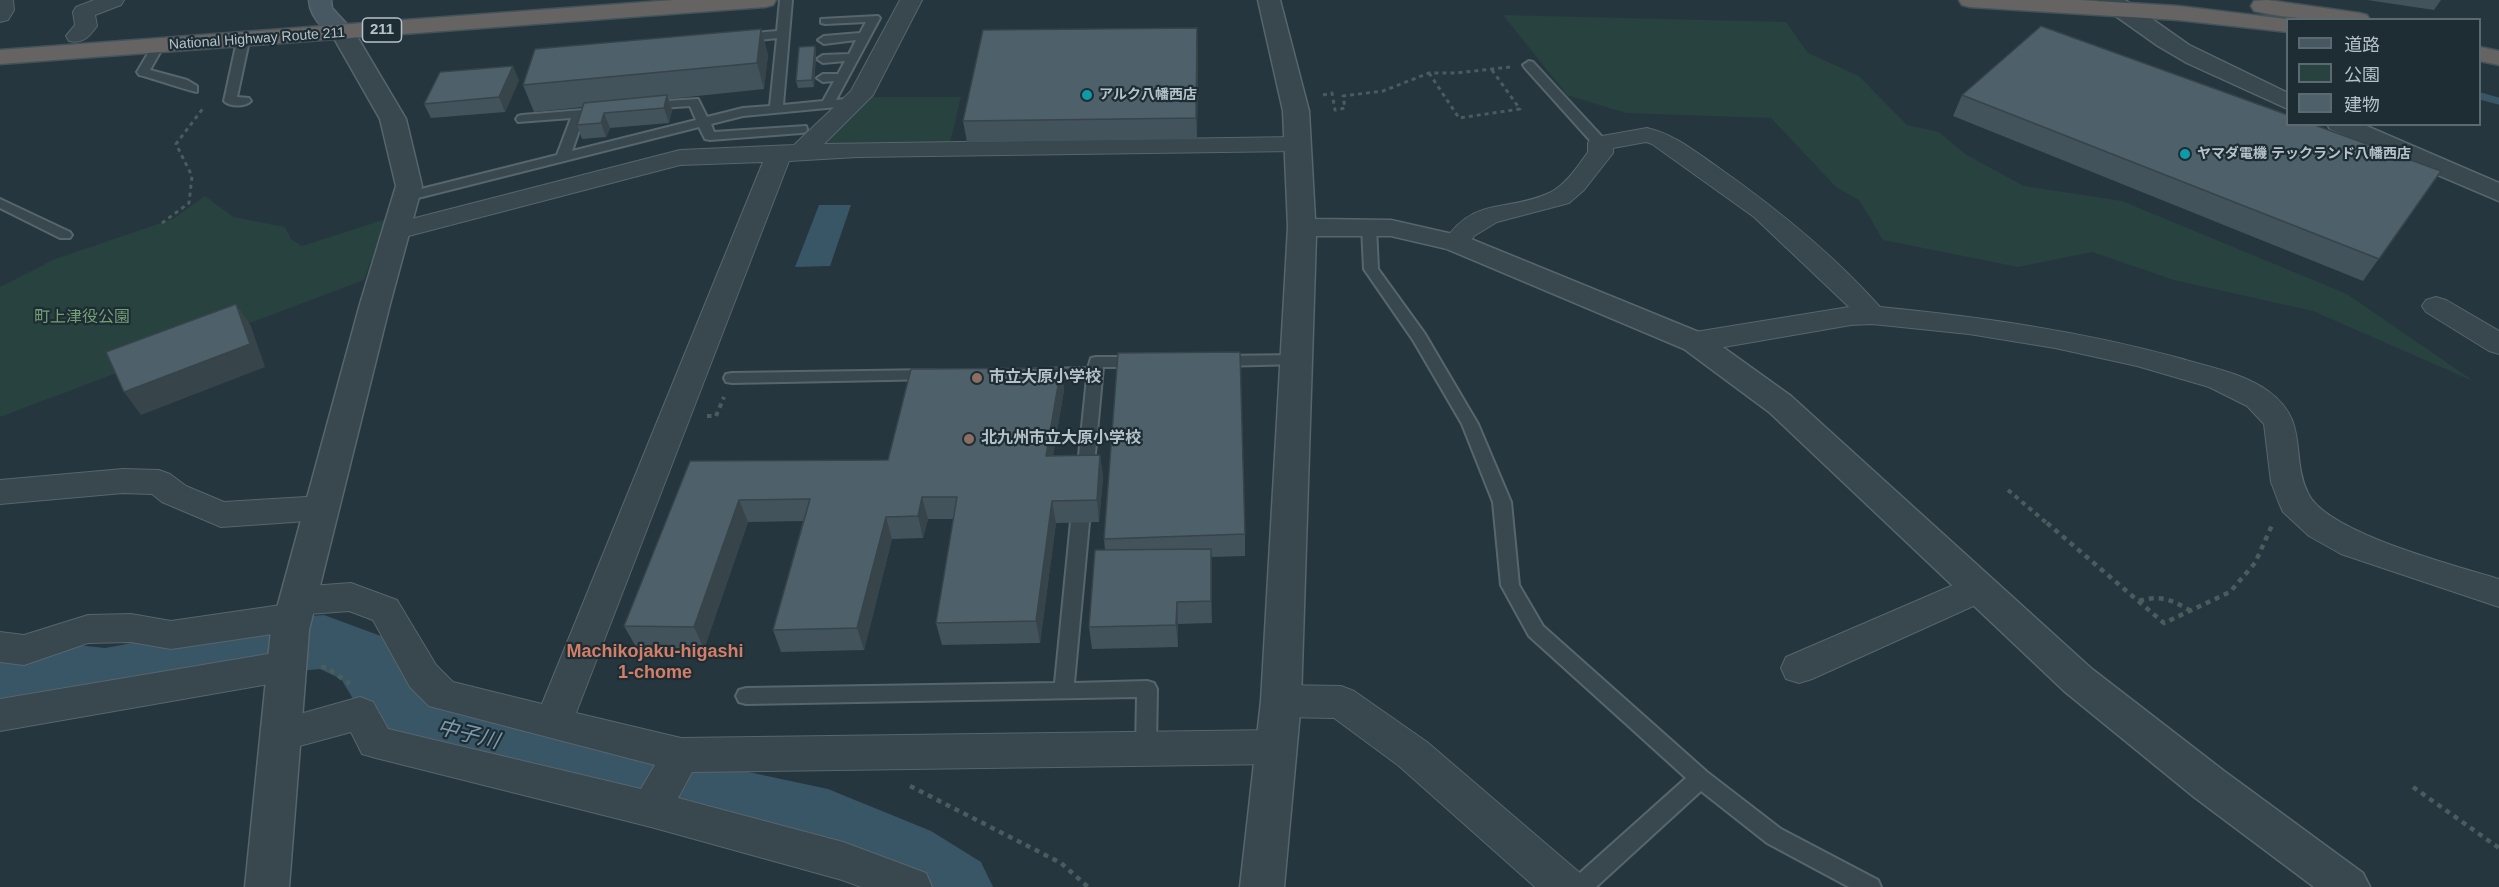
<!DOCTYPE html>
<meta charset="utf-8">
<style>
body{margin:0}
#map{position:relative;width:2499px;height:887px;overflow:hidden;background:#25363f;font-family:Helvetica,"Noto Sans JP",sans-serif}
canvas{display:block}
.legend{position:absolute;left:2286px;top:18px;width:195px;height:108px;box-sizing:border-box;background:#1e2d34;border:2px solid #5b6970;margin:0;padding:8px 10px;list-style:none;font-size:18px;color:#b6c2ca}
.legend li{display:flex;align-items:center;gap:12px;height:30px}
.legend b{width:30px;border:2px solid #5b6970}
</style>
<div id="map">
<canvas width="2499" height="887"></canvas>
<ul class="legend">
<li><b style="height:8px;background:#485862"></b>道路</li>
<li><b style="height:16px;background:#28423f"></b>公園</li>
<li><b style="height:16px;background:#4e616a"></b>建物</li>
</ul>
</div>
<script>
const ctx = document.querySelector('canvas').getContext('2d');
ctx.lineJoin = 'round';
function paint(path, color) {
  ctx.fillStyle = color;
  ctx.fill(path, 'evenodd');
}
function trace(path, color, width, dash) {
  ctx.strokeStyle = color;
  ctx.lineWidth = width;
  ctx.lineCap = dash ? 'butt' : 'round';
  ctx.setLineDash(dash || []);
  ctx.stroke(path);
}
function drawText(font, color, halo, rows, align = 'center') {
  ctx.font = font + ' Helvetica,"Noto Sans JP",sans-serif';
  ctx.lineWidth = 4.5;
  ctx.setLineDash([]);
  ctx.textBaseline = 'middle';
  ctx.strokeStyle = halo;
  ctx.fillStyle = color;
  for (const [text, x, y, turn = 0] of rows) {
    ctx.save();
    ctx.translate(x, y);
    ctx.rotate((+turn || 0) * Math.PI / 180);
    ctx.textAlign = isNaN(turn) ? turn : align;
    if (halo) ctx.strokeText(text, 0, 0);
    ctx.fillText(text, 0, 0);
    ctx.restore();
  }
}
const green = new Path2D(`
 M1503 15 1786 22 1808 53 1859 76 1907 125 1939 132 1965 154 2024 186 2122 201 2347 294 2475 382 2313 311 2174 280 2092 252 2018 267 1883 240 1860 201 1836 187 1771 118 1626 113 1567 95Z
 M870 97H961L950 143 835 145 824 140Z
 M205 196 233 217 285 227 291 239 302 246 386 219 364 280 0 417V287L55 259 173 219Z`);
const water = new Path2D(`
 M819 205H851L830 266 795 267Z`);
const stream = new Path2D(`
 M2480 96 2499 101`);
const river = new Path2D(`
 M324 615 389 639 426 695 683 758 828 789 931 831 981 862 993 887H887L819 854 683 822 403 749 378 740 341 679 320 669 253 675 105 704 67 700 20 717 0 718V660L20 659 67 644 105 648 253 621Z`);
const pathFar2 = new Path2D(`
 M1429 73 1459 118 1520 109 1492 70
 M1323 95 1332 93 1335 110 1345 108 1343 96 1383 91 1429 73H1456L1510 67
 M162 223 189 203 192 176 176 144 204 107`);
const pathFar1 = new Path2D(`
 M707 416H716L724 397
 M2008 490 2049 525`);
const path = new Path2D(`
 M2047 523 2164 623 2230 592 2255 563 2273 523
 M2139 601C2159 595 2171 599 2189 610
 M321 667H326L350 684
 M910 786 1061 863 1088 887
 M2413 787 2499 848`);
const service = new Path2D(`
 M780 0H792L783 105 823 101 834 81 823 82 817 78 823 74H838L845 61 823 63 817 59 823 55 849 54 856 40 824 44 818 40 824 36 860 33 866 22 825 24 821 23V19L878 16 880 18 836 100 854 98 860 102 858 105 743 116 711 124 714 132 806 126 807 129 806 132 801 133 710 140 705 139 699 127 406 201 399 197 401 194 557 155 571 118 518 122 516 119 518 116 522 115 607 108 609 111 607 114 584 116 572 151 696 120 690 106 646 109 644 106 646 103 650 102 698 99 707 117 743 108 770 106 777 38 742 42 736 38 742 34 777 31Z
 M243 37 249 41 237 97 249 98 251 101C245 107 230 107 224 101L237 41Z
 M157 43 163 47 150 70 187 80 197 86V92C192 92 149 77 139 75L137 72 153 45Z
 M1529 61 1533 62 1605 140 1606 143 1605 146H1595L1525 68 1523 65Z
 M0 199 70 232 72 235 70 238H60L0 208Z
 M1369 223 1376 227 1378 269 1425 334 1478 424 1511 502 1519 585 1543 626 1707 772 1781 829 1878 880 1881 887H1849L1767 843 1701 791 1596 887H1569L1572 880 1686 778 1529 636 1501 585 1493 502 1462 424 1413 340 1364 269 1362 227Z
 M1296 355 1304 360 1301 364 1219 366 1211 361 1219 356Z
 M1096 357H1139L1147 362 1139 367H1103L1093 475 1091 479H1079L1077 475 1087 378 1039 379 1033 378 1031 374 1033 370 1039 369 1088 368 1091 358Z
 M932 370 938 371 940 375 938 379 732 383 726 382 724 378 726 374 732 373Z
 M1082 495 1088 497 1091 501 1074 683 1147 681 1154 683 1157 689 1156 748 1153 754 1146 757 1139 754 1136 748 1137 697 746 704 739 702 736 696 739 690 746 688 1055 683 1073 501 1076 497Z`);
const minor = new Path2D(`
 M0 0H13L14 10 8 20 0 22Z
 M94 0H124L121 5 95 15 97 26C89 37 83 44 69 41L66 36 75 25 73 12 76 7Z
 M900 0H922L873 95 824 144 1296 137 1305 139 1308 144 1305 149 1296 151 857 157 789 161 576 713 681 738 1277 730 1291 735 1296 747 1291 759 1277 764 692 772 678 798 843 842 926 873 932 887H861L842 880 651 827 376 758 362 754 351 732 281 751 268 747 262 735 268 723 360 697 373 702 388 729 641 789 655 765 429 706 410 687 373 620 349 611 309 614 311 617 306 627 293 631 171 649 131 642 88 643 24 665 0 662V632L24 635 88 615 131 614 171 621 281 605 279 601 285 591 297 587 351 583 397 600 436 665 453 682 542 704 763 162 680 165 397 239 388 237 384 231 388 225 680 150 794 145 851 91Z
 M1647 128C1676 135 1694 151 1719 168 1777 209 1833 254 1880 307 1982 317 2081 331 2179 358 2209 367 2243 373 2268 391 2310 421 2290 456 2308 493 2326 533 2457 566 2499 579V607L2341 554 2309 536 2283 512 2279 503 2271 482 2264 424 2247 406 2209 387 2137 366 2055 348 1969 334 1872 324 1851 325 1695 352 1685 349 1680 342 1685 335 1695 332 1849 307 1754 217 1652 144 1646 142 1613 148V153L1584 190 1569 203 1497 222 1474 236 1466 249 1456 251 1446 249 1443 243C1474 195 1506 213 1549 193 1565 186 1578 166 1588 152V143L1591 138Z
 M2436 297 2446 300 2499 331V354L2489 351 2426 312 2422 306 2426 300Z
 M123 469 159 470 170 474 186 486 224 502 322 496 334 499 338 508 334 517 322 520 221 527 162 502 152 494 123 493 0 504V480Z
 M1979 574 1991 578 1996 588 1991 598 1812 679 1799 683 1786 679 1781 668 1786 657Z
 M286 651 299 655 304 666 299 677 286 681 0 731V699Z
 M1281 685 1341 686 1354 691 1427 742 1580 873 1586 887H1535L1399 766 1334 718 1281 717 1268 712 1262 701 1268 690Z`);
const tertiary = new Path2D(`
 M1258 0H1280L1309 111 1315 219 1391 220 1466 237 1706 335 1791 396 2092 669 2224 771 2363 873 2370 887H2314L2194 797 2064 691 1769 412 1684 349 1447 249 1391 236H1316L1301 701 1284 887H1240L1261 701 1288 227 1283 111Z
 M2097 0H2125L2189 45 2288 93V109L2187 63 2158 46 2100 5Z
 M343 26 351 28 355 33 406 119 422 186 390 304 309 630 289 887H245L271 630 360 304 396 186 380 119 331 33 335 28Z
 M2327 124H2362L2499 183V201L2330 129Z`);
const secondary = new Path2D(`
 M309 0H331L332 8 355 33 351 38C332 43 310 19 309 0Z`);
const trunk = new Path2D(`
 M674 0H776L773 5 765 7 0 64V50Z
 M1959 0H2079L2178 6 2294 20H2288V32L2178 20 1970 7 1962 5Z
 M2267 0 2359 13 2367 15 2370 20C2331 20 2292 20 2254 11L2251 6 2254 1Z
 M2480 47 2499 51V65L2480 61Z`);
const wall = new Path2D(`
 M2367 0H2441L2434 10Z
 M761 29 768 55 764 89 669 99 672 110 669 123 610 128 606 137 582 139 577 125 583 107 534 112 523 85Z
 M815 46 816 53 814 87 798 88 796 81Z
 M1198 48 1197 139 967 142 963 121Z
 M519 80 505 112 431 118 424 104Z
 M1962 95 2441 171 2363 281 1953 116Z
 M1061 368 1064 390 1053 455H1100L1103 477 1099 522 1056 523 1040 643 942 645 936 623 954 519H928L923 538 892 539 864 650 781 652 773 630 803 521 748 522 704 649 636 647 624 626 690 461 888 460Z
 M1245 534V556L1211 557 1212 623 1178 624V647L1092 649 1089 627 1105 550 1104 539Z`);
const shadedWall = new Path2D(`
 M1197 28 1198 48 1197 139 1196 118Z
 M761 29 768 55 764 89 757 63Z
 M815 46 816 53 814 87 812 80Z
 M513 66 519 80 505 112 499 97Z
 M667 95 672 110 669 123 664 108Z
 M604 113 610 128 606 137 601 123Z
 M236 304 251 326 265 367 141 415 124 392Z
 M1061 368 1064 390 1049 478 1046 456Z
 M1100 455 1103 477 1099 522 1097 500Z
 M922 497 928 519 923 538 918 516Z
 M739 500 748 522 704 649 694 627Z
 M1052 501 1056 523 1040 643 1036 621Z
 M886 517 892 539 864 650 857 628Z
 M1211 549 1212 571V623L1211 601Z
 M1177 602 1178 624V647L1176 625Z`);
const building = new Path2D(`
 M2041 26 2288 115V124H2312L2441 171 2379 259 1962 95Z
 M1197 28 1196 118 963 121 983 30Z
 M761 29 757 63 523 85 535 49Z
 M815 46 812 80 796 81 799 47Z
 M513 66 499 97 424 104 440 72Z
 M667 95 664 108 604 113 601 123 577 125 584 103Z
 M236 304 250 344 124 392 106 352Z
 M1240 352 1245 534 1104 539 1118 353Z
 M1061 368 1046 456 1100 455 1097 500 1052 501 1036 621 936 623 957 497H922L918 516 886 517 857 628 773 630 810 499 739 500 694 627 624 626 690 461 888 460 911 369Z
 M1211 549V601L1177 602 1176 625 1089 627 1095 550Z`);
const markers = [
 [1087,95,6,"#0f9aa8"],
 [2185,154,6,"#0f9aa8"],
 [977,378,6,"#8d6e63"],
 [969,439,6,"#8d6e63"]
];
const farStreetnames = [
 ["National Highway Route 211",257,39,-4]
];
const farPoinames = [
 ["アルク八幡西店",1099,95],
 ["ヤマダ電機 テックランド八幡西店",2197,154]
];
const shields = [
 [382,30,39]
];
const shieldNames = [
 ["211",382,30]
];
const parkNames = [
 ["町上津役公園",82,318]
];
const poiNames = [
 ["市立大原小学校",989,378],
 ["北九州市立大原小学校",981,439]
];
const neighbourhoodNames = [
 ["Machikojaku-higashi",655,652],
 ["1-chome",655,673]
];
const nearWaternames = [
 ["中子川",468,735,14]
];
paint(green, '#28423f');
paint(water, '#395666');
trace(stream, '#395666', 7);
paint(river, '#395666');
trace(service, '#57656d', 4);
trace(minor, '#57656d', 2);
trace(tertiary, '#57656d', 3);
trace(secondary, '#57656d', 3);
trace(trunk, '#44525a', 3);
trace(pathFar2, '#485e5c', 3, [4, 4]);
trace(pathFar1, '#485e5c', 4, [4.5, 4.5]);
trace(path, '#485e5c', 4.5, [5, 5]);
paint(service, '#39484f');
paint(minor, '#39484f');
paint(tertiary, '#39484f');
paint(secondary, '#485862');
paint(trunk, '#666463');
paint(wall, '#43535b');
paint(shadedWall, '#37444a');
paint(building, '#4e616a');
trace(building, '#37444a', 1.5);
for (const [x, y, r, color] of markers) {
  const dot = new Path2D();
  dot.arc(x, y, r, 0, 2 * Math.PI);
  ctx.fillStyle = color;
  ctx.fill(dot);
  trace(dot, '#1e2d34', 2);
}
drawText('14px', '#b6c2ca', '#1e2d34', farStreetnames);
drawText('bold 14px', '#b6c2ca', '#1e2d34', farPoinames, 'left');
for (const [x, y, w] of shields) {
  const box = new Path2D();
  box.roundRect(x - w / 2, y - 12, w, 24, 4.5);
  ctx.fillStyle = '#1e2d34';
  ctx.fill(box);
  trace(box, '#b6c2ca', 1.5);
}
drawText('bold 15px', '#b6c2ca', null, shieldNames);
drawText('16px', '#749f74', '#1e2d34', parkNames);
drawText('bold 16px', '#b6c2ca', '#1e2d34', poiNames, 'left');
drawText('bold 18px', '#d47d67', '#1e2d34', neighbourhoodNames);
drawText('italic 21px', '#779aac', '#1e2d34', nearWaternames);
</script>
